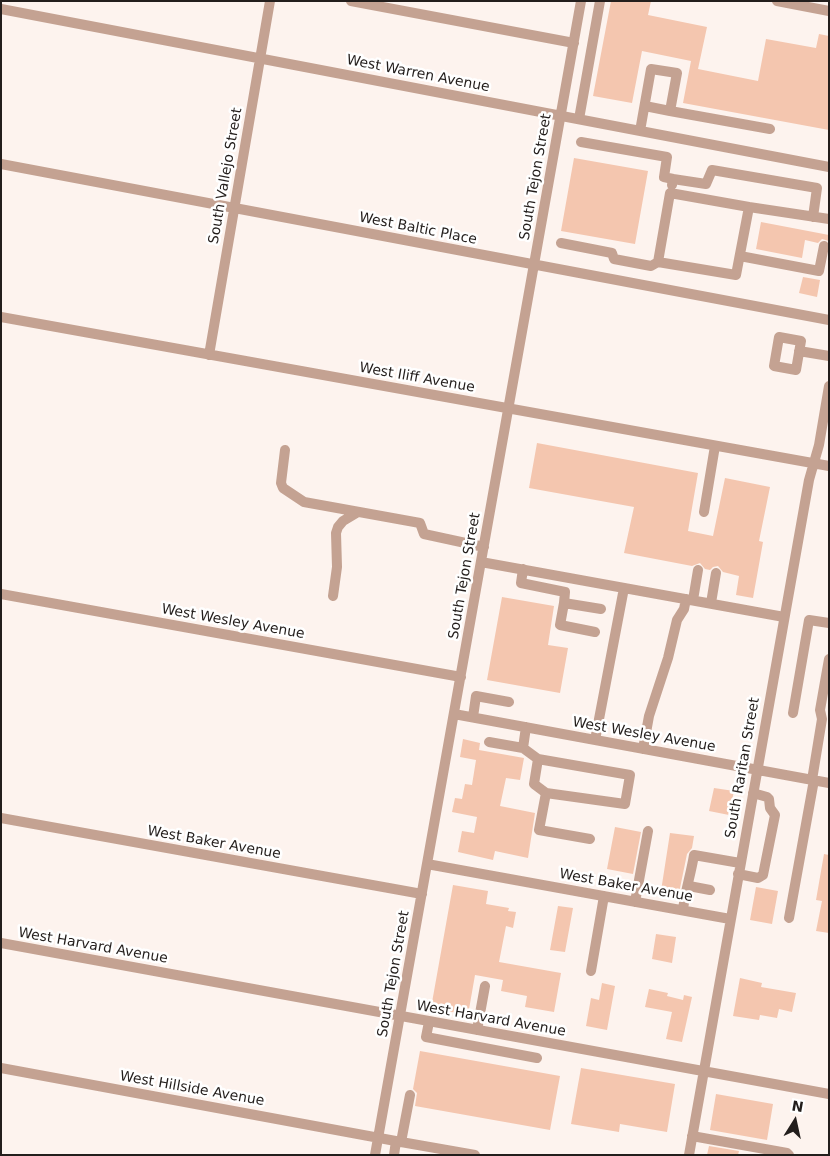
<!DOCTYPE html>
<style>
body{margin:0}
#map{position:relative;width:830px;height:1156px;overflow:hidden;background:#fdf3ee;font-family:"DejaVu Sans",sans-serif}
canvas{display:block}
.frame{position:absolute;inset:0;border:2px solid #231e1c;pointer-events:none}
.north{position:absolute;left:770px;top:1096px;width:50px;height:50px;-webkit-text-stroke:4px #fff;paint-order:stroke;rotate:10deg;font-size:14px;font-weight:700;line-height:20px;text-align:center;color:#231e1c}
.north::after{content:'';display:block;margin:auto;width:18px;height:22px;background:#231e1c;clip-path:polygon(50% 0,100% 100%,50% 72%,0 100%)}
</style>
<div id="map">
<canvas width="830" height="1156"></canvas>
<div class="frame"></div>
<div class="north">N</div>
</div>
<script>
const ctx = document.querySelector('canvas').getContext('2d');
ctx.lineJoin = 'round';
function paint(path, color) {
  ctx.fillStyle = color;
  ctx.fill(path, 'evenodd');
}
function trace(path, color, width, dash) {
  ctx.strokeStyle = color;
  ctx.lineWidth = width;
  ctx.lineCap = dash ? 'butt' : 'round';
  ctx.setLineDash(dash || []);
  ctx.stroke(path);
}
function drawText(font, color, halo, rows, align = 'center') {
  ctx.font = font + ' "DejaVu Sans",sans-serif';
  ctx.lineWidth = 5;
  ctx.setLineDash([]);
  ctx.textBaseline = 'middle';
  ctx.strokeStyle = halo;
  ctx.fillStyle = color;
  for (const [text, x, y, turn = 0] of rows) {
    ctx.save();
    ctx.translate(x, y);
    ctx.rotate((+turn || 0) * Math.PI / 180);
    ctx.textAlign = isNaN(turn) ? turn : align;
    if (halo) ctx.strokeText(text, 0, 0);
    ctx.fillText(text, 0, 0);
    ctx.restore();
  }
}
const building = new Path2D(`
 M611 1H651L648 15 707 27 698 69 758 81 766 39 816 48 819 34 829 36V130L683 103 691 61 642 51 632 103 593 96Z
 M574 158 648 171 635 244 561 231Z
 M761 222 829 235V241L822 239 818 243 805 240 802 258 756 249Z
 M803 277 820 280 817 297 799 293Z
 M537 443 698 473 688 531 713 536 725 478 770 487 759 541 763 542 753 598 736 595 739 576 723 572 718 566 713 567 710 570 705 569 700 563 692 566 624 553 634 507 529 488Z
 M502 597 554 606 548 645 568 648 560 693 487 680Z
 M463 739 480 743 479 750 524 758 520 780 506 778 500 806 535 813 528 858 495 851 493 860 458 852 462 831 474 833 477 817 452 812 455 798 462 799 465 784 472 785 476 760 460 757Z
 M714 788 734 791 729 815 709 811Z
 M615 827 641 832 633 874 607 869Z
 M670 833 694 836 692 848 687 854 679 893 661 891Z
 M824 854 829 855V933L816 931 822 901 816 900Z
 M453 885 488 891 486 904 509 908 508 911 516 912 513 928 506 926 499 962 561 973 554 1012 525 1007 527 996 501 991 503 980 475 975 468 1015 431 1008Z
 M756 887 778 891 772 924 750 920Z
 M558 906 573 908 565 952 550 950Z
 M656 934 676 937 672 963 652 959Z
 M740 978 762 983 761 987 796 993 792 1012 779 1009 777 1018 760 1015 759 1020 733 1016Z
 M602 983 615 986 607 1030 586 1026 591 998 599 1000Z
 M649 989 668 993 667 996 683 1000 684 995 692 997 682 1042 666 1039 672 1012 645 1007Z
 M420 1051 560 1076 550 1130 415 1106 417 1093 413 1089Z
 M581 1068 675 1084 667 1132 620 1124 619 1132 571 1124Z
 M716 1094 773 1104 767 1140 710 1130Z
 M709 1146 739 1151 738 1155H707Z`);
const minor = new Path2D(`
 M351 1 574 43
 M777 1 829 11
 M1 9 829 167
 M645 106 670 111
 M579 119 600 1
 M640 131 651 69 677 73 670 111 770 129
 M581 142 667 157 664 177 673 179 672 185
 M1 164 829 320
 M673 179 706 184 712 170 817 188 813 217
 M561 243 612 253 614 259 651 266 658 262 736 275 749 207 829 219
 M740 256 819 271 824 246
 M658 262 670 193 749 207
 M1 317 829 466
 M779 337 801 341 796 370 774 366Z
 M799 351 829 356
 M209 355 270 1
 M285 450 281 483 283 488 304 502 420 523 424 534 484 547
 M704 512 715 446
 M481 562 784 617
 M523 569 521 583 565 592 564 603 601 609
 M1 594 461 677
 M333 596 337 567 336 533 338 527 343 521 358 512
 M693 600 698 570
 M564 603 560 625 595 632
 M711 603 716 573
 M793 713 809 620 829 623
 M454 714 829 783
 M473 717 476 696 509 702
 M526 727 523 748 538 759 630 775 625 804 546 793 534 784 538 759
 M595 740 624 588
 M489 742 523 748
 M643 749 649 716 668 658 677 620 684 609 686 599
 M812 780 822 719 820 710 829 659
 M546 793 539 830 590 839
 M1 818 422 894
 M427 864 730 919
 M738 874 758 878 763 875 775 815 770 808 769 799 767 797 753 793
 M689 886 710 890
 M635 902 648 831
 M683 910C685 891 691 874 694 855L740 863
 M789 918 814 780
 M1 943 829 1094
 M591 971 604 896
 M429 1022 426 1037 537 1058
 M477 1030 485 986
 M1 1068 401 1142 410 1095
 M692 1136 787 1153 789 1155
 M401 1142 475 1155
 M375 1155 581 1
 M394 1155 396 1141
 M689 1155 809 480 819 445 829 386`);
const streetNames = [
 ["West Warren Avenue",418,74,11],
 ["South Vallejo Street",226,176,-80],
 ["South Tejon Street",536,177,-80],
 ["West Baltic Place",418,229,11],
 ["West Iliff Avenue",417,378,10],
 ["South Tejon Street",465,576,-80],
 ["West Wesley Avenue",233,622,10],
 ["West Wesley Avenue",644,735,10],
 ["South Raritan Street",743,768,-80],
 ["West Baker Avenue",214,843,10],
 ["West Baker Avenue",626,886,10],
 ["West Harvard Avenue",93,946,10],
 ["South Tejon Street",394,974,-80],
 ["West Harvard Avenue",491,1019,10],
 ["West Hillside Avenue",192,1089,10]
];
paint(building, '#f4c6af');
trace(minor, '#c4a292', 10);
drawText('14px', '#231e1c', '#fff', streetNames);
</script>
